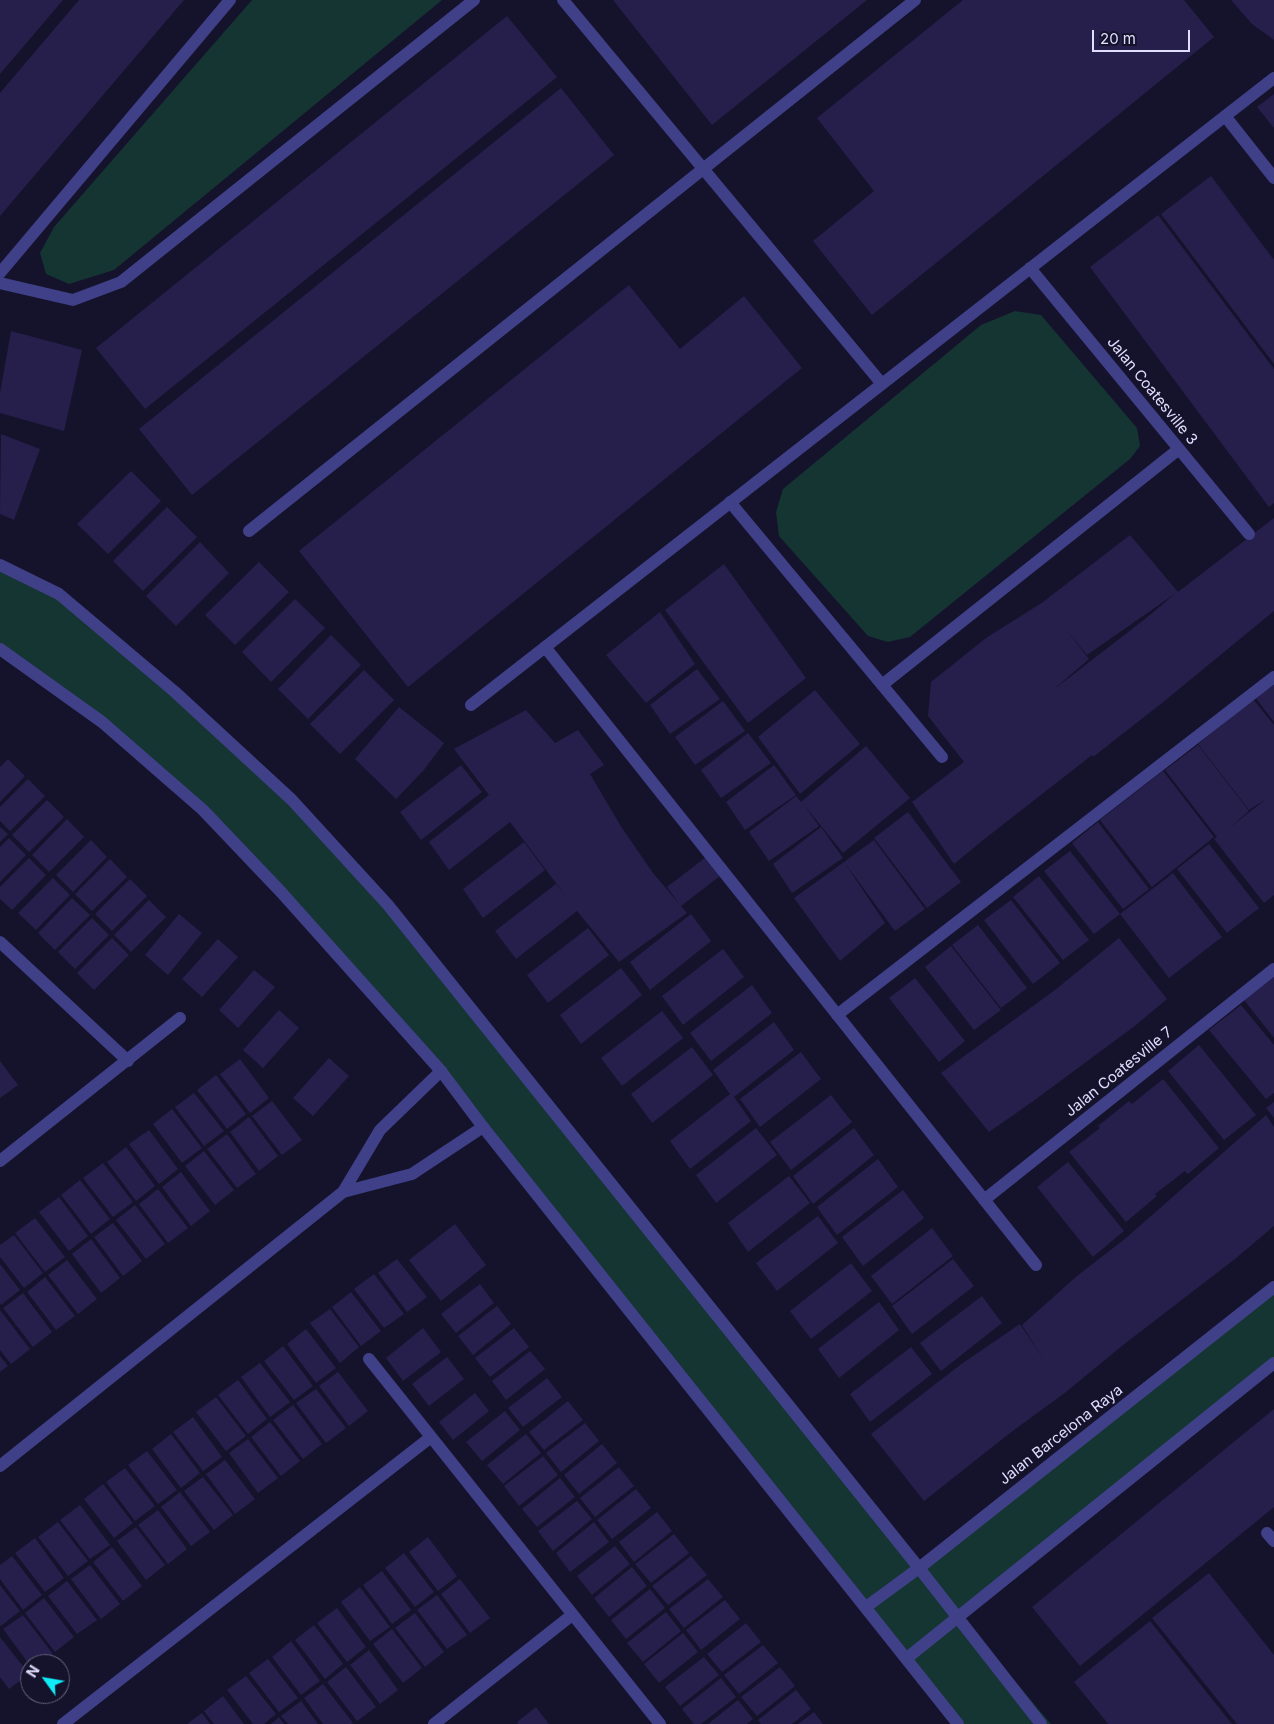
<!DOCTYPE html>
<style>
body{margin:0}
#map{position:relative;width:1274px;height:1724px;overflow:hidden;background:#15122b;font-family:Inter,sans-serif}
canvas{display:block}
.north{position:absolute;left:20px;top:1654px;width:50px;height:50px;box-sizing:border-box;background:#15122b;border:1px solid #66647f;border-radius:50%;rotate:302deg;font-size:14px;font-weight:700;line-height:20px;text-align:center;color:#e0defe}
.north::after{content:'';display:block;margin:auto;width:18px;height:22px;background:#10ecf7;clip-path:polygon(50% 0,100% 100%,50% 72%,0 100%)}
.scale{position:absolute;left:1092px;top:30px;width:98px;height:22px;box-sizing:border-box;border:2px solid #e0defe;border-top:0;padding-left:6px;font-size:15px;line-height:18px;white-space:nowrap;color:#e0defe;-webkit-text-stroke:4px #15122b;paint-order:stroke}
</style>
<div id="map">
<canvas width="1274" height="1724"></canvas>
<div class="north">N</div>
<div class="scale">20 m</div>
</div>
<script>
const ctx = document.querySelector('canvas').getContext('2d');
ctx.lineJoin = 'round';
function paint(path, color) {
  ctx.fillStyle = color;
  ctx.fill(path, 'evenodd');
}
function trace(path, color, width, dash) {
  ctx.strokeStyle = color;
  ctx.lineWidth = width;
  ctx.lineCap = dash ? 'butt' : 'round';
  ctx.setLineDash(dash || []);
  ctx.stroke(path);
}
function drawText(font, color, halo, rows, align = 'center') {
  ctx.font = font + ' Inter,sans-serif';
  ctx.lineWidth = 4;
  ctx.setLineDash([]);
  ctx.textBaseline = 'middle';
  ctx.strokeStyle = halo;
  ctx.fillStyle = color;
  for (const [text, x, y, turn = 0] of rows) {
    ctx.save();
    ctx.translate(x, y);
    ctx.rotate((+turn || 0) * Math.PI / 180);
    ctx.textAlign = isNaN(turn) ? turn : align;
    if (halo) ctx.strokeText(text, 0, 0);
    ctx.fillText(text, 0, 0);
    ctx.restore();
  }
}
const green = new Path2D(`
 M252 0H442L114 270 69 284 46 274 40 253 54 227Z
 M1015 311 1041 315 1137 428 1140 446 1130 459 910 637 888 642 868 636 779 536 776 512 783 489 981 325Z
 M0 565 59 594 209 724 388 905 919 1568 1274 1291V1363L959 1615 1051 1724H958L441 1071 203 809 0 649Z`);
const building = new Path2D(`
 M0 0H63L0 74Z
 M79 0H184L0 216V93Z
 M613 0H867L712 125Z
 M963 0H1184L1214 37 872 315 813 241 874 191 817 118Z
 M1231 0H1274V40L1252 24Z
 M507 16 557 77 145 409 96 348Z
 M561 88 614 155 192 495 139 429Z
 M1274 94V128L1257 107Z
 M1211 176 1274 260V364L1161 214Z
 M1158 215 1274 369V503L1269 507 1090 267Z
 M629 285 680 349 744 296 802 368 408 687 299 551Z
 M11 331 82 350 64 431 0 413V393Z
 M1 434 40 449 14 520 0 514Z
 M131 471 161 501 108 554 77 524Z
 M167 507 197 537 143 591 113 561Z
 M1274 518V611L1162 703 1093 757 1092 755 982 841 954 864 912 802 964 762 928 716 931 682 986 638 1043 602 1130 535 1178 592ZM1176 593 1145 619 1053 690 1089 659 1065 628 1087 655Z
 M200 542 229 573 176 626 146 596Z
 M259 562 289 592 235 645 205 615Z
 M724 564 806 678 748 723 665 610Z
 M295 599 325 628 271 682 242 652Z
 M660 612 695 664 646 703 606 655Z
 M331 635 361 665 308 719 278 689Z
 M697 669 720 699 670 734 650 705Z
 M364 670 394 700 340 754 310 724Z
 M1274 685V722L1255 697Z
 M815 690 860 744 800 794 758 737Z
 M1253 699 1274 725V895L1264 903 1214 839 1217 837 1165 770 1198 745 1249 811 1228 829 1266 799 1249 810 1198 744Z
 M723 701 745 731 695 765 675 737Z
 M399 707 444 743 423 771 396 799 355 759Z
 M526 710 555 743 578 730 604 765 590 774 622 828 653 873 687 913 619 962 577 911 516 959 495 931 556 884 565 895 510 822 449 870 429 842 489 795 454 749Z
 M748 733 771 763 721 798 701 770Z
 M866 746 910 798 843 853 804 805 819 826 769 861 749 832 796 796 801 802Z
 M8 759 25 776 0 802V767Z
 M461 765 482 792 421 840 400 812Z
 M774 765 796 795 745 830 726 802Z
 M1163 771 1214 837 1152 887 1100 820Z
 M28 779 45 796 10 831 0 821V807Z
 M47 800 64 817 29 852 12 835Z
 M908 812 961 882 927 908 874 838Z
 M67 819 84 837 49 872 32 855Z
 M1098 822 1149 889 1123 909 1072 843Z
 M0 827 8 834 0 842Z
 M821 827 843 858 792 893 773 864Z
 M9 838 26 855 0 882V847Z
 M91 840 107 857 73 892 56 875Z
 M874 840 925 909 895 931 844 862Z
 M524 842 545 870 483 918 463 889Z
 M1209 844 1259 908 1227 933 1177 869Z
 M1070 851 1120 914 1094 934 1044 871Z
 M706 857 720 876 681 906 667 887Z
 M29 858 46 875 12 910 0 899V887Z
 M110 859 127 877 92 911 75 894Z
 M844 862 885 923 840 961 794 898Z
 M1173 873 1222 937 1169 978 1120 914Z
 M1039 876 1089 940 1063 960 1013 897Z
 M53 878 70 895 36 930 18 913Z
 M130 879 147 896 112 931 95 914Z
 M72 898 90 915 55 950 38 933Z
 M149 900 166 917 131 952 114 935Z
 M1011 900 1060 963 1033 984 984 920Z
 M179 914 202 933 168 975 145 955Z
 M691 914 711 941 650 990 630 962Z
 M92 918 109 935 75 969 58 952Z
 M978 925 1027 988 1001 1008 952 945Z
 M588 928 609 955 548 1003 527 975Z
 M112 938 129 955 94 990 77 973Z
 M1119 938 1167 999 1136 1025 1032 1102 989 1132 941 1073 1055 990Z
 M218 939 238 957 202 997 182 979Z
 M951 946 1001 1010 974 1030 925 967Z
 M723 949 744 977 683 1025 662 996Z
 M621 968 642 995 581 1044 560 1015Z
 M254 970 275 987 238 1028 219 1010Z
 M1274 975V1038L1244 1000Z
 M915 978 965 1041 939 1062 889 998Z
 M752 985 772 1013 711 1061 690 1033Z
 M1241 1005 1274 1045V1093L1266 1099 1209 1030Z
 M279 1010 299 1028 263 1068 243 1050Z
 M662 1011 683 1038 622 1086 601 1058Z
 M774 1022 794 1050 734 1097 751 1121 690 1169 670 1141 730 1094 713 1070Z
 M1199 1045 1256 1115 1224 1140 1168 1071Z
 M692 1047 713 1075 652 1123 631 1094Z
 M801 1052 821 1079 760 1127 740 1099Z
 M329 1058 349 1076 313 1116 293 1098Z
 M240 1059 269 1098 250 1113 220 1074Z
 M0 1061 18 1085 0 1098Z
 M216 1075 246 1114 227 1129 197 1090Z
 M1163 1079 1219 1148 1188 1174 1185 1171 1155 1194 1157 1196 1126 1222 1069 1152 1100 1128 1098 1126 1129 1101 1132 1104Z
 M194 1093 224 1131 204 1146 175 1107Z
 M831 1095 852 1122 791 1170 770 1142Z
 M272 1101 302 1140 282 1155 252 1116Z
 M1274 1102V1118L1266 1108Z
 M172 1109 202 1148 182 1163 153 1124Z
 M1266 1115 1274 1127V1226L1235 1259 1123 1345 1066 1392 1010 1433 924 1501 871 1434 960 1365 1020 1324 1044 1360 1022 1325 1077 1276 1126 1238Z
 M249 1117 278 1156 259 1171 230 1132Z
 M756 1128 777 1155 716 1203 696 1175Z
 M854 1128 874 1155 813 1204 793 1176Z
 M149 1130 178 1169 159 1184 129 1144Z
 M227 1134 256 1174 237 1188 207 1149Z
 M126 1147 155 1186 136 1201 107 1162Z
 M204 1151 234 1190 215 1205 185 1166Z
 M878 1159 898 1187 837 1235 817 1207Z
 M1068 1162 1124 1231 1093 1257 1037 1187Z
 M103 1163 133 1202 113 1217 83 1178Z
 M181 1172 210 1211 191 1226 162 1187Z
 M789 1176 810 1203 748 1252 728 1223Z
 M80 1180 110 1219 91 1234 61 1195Z
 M158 1189 188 1228 168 1243 139 1204Z
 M903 1190 924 1218 863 1266 842 1237Z
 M59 1197 88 1236 69 1251 39 1212Z
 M135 1205 165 1244 146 1259 116 1220Z
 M818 1216 838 1243 777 1291 756 1263Z
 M35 1218 65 1257 45 1272 15 1233Z
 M113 1223 142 1261 123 1276 94 1237Z
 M455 1224 486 1265 441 1301 409 1260Z
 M932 1228 953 1256 892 1304 871 1276Z
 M14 1235 43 1273 24 1288 0 1257V1245Z
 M91 1239 120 1278 101 1293 72 1254Z
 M397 1259 427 1297 407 1312 378 1273Z
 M953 1259 974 1286 912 1334 892 1306Z
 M67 1260 97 1299 78 1314 48 1275Z
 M851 1263 872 1291 811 1339 790 1311Z
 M0 1264 20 1290 1 1305 0 1303Z
 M374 1274 404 1314 384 1328 354 1289Z
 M45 1277 75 1316 56 1330 27 1292Z
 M480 1284 494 1303 456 1333 441 1314Z
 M351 1292 381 1331 361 1346 332 1307Z
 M23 1293 52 1332 33 1347 3 1308Z
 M982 1296 1002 1323 941 1371 920 1343Z
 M879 1302 899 1330 839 1378 818 1349Z
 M497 1306 511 1324 473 1355 458 1336Z
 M330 1309 359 1347 340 1363 310 1323Z
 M0 1310 30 1349 11 1364 0 1350Z
 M423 1328 441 1352 403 1381 386 1358Z
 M514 1328 529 1347 490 1377 475 1358Z
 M306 1329 336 1368 316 1383 287 1344Z
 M283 1346 313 1386 294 1400 264 1361Z
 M911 1347 932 1374 870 1422 850 1394Z
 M530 1351 545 1369 506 1400 492 1381Z
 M0 1356 8 1366 0 1372Z
 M447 1357 464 1379 429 1406 412 1384Z
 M260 1363 290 1402 270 1417 241 1377Z
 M338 1372 368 1411 349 1426 319 1386Z
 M547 1378 562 1397 523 1427 508 1408Z
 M238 1380 267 1419 248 1434 218 1395Z
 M316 1389 346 1428 326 1443 296 1403Z
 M475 1393 489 1411 453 1440 439 1422Z
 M216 1397 246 1436 226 1451 196 1412Z
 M568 1401 583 1420 544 1450 529 1432Z
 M293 1405 322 1444 303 1459 273 1420Z
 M1274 1409V1507L1080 1666 1032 1607Z
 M505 1411 520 1430 482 1461 466 1442Z
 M193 1417 222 1457 203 1471 173 1432Z
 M270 1422 300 1461 281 1476 251 1437Z
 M585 1423 599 1441 561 1472 546 1453Z
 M171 1434 200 1473 181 1488 152 1449Z
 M526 1434 541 1453 503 1484 487 1465Z
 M248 1439 278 1478 258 1493 229 1453Z
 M602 1444 617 1463 579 1494 564 1475Z
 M147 1451 177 1490 158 1504 128 1465Z
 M543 1456 558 1475 519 1506 504 1486Z
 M225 1460 255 1499 235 1514 206 1474Z
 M619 1467 634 1486 595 1517 580 1498Z
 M125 1468 155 1506 135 1521 106 1482Z
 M203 1477 233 1515 214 1530 184 1491Z
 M560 1478 575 1497 537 1527 522 1509Z
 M103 1484 133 1523 114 1538 84 1499Z
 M636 1489 651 1508 612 1539 597 1520Z
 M180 1492 210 1532 191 1546 161 1507Z
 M577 1501 592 1519 553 1551 538 1531Z
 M80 1505 110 1545 90 1559 60 1520Z
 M158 1510 187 1549 168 1564 138 1525Z
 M657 1512 672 1531 634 1562 619 1542Z
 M58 1522 88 1561 68 1576 38 1537Z
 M594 1522 609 1542 570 1572 556 1553Z
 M136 1527 165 1565 146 1580 117 1541Z
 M674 1534 689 1553 651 1583 635 1564Z
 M428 1537 457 1576 438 1591 409 1552Z
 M35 1538 64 1578 45 1592 15 1553Z
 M615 1546 630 1564 592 1595 577 1576Z
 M112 1547 142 1586 123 1601 93 1562Z
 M404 1553 434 1592 415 1607 385 1568Z
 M12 1556 42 1595 23 1610 0 1579V1565Z
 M691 1556 707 1575 668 1605 652 1586Z
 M90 1565 120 1604 101 1619 71 1579Z
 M632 1567 647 1586 609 1617 594 1598Z
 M382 1571 411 1610 392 1624 363 1585Z
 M1209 1573 1274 1655V1724H1237L1152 1618Z
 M460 1579 490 1618 470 1633 441 1594Z
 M708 1579 723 1597 684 1628 669 1609Z
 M67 1581 97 1620 77 1634 48 1596Z
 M0 1585 20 1611 1 1626 0 1625Z
 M360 1587 390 1627 370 1641 341 1602Z
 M650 1589 665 1608 626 1639 611 1620Z
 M437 1595 467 1635 447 1649 417 1610Z
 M44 1598 74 1637 55 1652 25 1613Z
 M725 1600 740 1619 701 1650 686 1630Z
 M337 1608 366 1647 347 1662 317 1623Z
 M666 1612 681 1631 643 1662 627 1643Z
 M415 1613 444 1652 425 1667 395 1628Z
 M23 1615 53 1654 39 1664H29L3 1629Z
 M1150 1621 1180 1659 1232 1724H1108L1105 1720 1074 1682Z
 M746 1623 761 1642 722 1672 707 1654Z
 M314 1625 343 1664 325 1679 295 1640Z
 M392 1629 422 1668 403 1683 373 1644Z
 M683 1633 698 1652 659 1683 644 1664Z
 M0 1637 29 1674 9 1689 0 1677Z
 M291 1641 320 1681 301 1695 272 1657Z
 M763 1645 778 1663 739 1694 724 1675Z
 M369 1650 398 1690 380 1704 350 1665Z
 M704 1657 719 1675 680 1706 665 1687Z
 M268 1659 298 1698 279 1712 249 1673Z
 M346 1667 376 1707 357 1721 327 1682Z
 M780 1667 795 1686 757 1716 741 1697Z
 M246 1676 276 1714 264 1724H253L227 1690Z
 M721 1678 736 1697 701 1724H694L682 1709Z
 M323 1684 353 1723 351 1724H323L304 1698Z
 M796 1690 811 1709 792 1724H761L758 1720Z
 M223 1696 244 1724H214L204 1711Z
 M738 1700 753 1719 747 1724H708Z
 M301 1701 318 1724H288L281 1716Z
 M536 1707 549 1724H518L517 1722Z
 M814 1712 823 1724H798Z
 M202 1713 210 1724H187Z
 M279 1717 284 1724H271Z`);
const service = new Path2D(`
 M343 1192 380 1130 441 1071
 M343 1192 412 1174 483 1127`);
const minor = new Path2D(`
 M563 0 882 384
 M1225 116 1274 178
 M1030 268 1249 534
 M0 273 230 0
 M0 283 73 300 121 282 474 0
 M730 502 942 757
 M249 531 915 0
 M545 647 1036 1265
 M882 685 1179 449
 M471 705 1274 78
 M0 942 128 1061
 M837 1015 1274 677
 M0 1161 180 1018
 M984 1200 1274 969
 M369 1359 660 1724
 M0 1466 343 1192
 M1267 1533 1274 1541
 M866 1607 919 1568 1274 1287
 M907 1658 1274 1363
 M63 1724 431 1437
 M434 1724 572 1615`);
const tertiary = new Path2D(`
 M0 565 59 594 175 692 292 800 388 905 919 1568 1041 1724
 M0 649 102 722 203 810 281 892 441 1071 483 1127 958 1724`);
const streetNames = [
 ["Jalan Coatesville 3",1152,391,51],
 ["Jalan Coatesville 7",1119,1072,-39],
 ["Jalan Barcelona Raya",1061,1435,-38]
];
paint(green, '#153532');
paint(building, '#261f4c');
trace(service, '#3f4088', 12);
trace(minor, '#3f4088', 12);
trace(tertiary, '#3f4088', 12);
drawText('15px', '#e0defe', '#15122b', streetNames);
</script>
